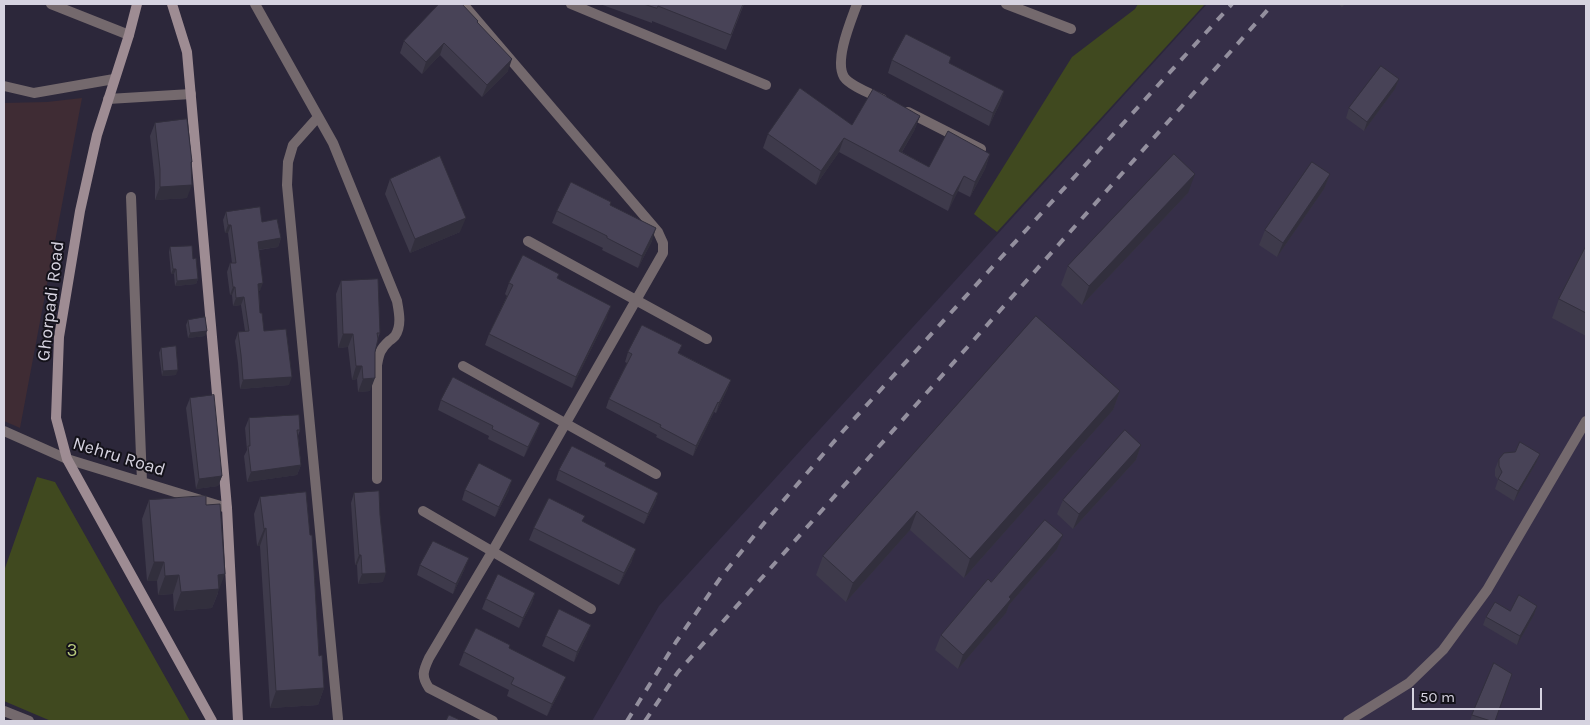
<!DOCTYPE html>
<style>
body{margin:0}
#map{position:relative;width:1590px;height:725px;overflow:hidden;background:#2c273a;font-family:Karla,sans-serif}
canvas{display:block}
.frame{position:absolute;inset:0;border:5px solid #d6d3e0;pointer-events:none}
.scale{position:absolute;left:1412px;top:688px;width:130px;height:22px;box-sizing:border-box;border:2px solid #d6d3e0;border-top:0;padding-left:6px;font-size:15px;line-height:18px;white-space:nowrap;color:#d6d3e0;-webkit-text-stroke:4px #14121a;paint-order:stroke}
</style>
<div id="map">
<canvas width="1590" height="725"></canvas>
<div class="frame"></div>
<div class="scale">50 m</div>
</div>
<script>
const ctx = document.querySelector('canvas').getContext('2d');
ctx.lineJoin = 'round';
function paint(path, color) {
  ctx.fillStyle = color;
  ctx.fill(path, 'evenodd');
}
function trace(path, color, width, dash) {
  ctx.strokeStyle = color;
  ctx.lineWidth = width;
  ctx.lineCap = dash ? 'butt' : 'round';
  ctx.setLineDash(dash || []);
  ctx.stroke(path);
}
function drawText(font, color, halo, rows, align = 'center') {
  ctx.font = font + ' Karla,sans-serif';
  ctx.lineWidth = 4;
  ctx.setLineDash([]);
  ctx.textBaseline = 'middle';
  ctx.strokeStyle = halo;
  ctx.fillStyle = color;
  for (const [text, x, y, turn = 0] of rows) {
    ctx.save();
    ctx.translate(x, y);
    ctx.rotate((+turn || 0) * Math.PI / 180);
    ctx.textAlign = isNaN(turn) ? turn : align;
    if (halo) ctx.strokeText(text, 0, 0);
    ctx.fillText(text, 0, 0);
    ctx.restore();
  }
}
const built = new Path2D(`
 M1207 4H1586V721H592L659 606Z`);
const education = new Path2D(`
 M82 98 20 428 4 421V103L47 102Z`);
const green = new Path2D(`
 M1138 4H1205L997 232 974 214 1072 57 1135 9Z
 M37 477 55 482 190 721H51L4 701V571Z`);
const lane = new Path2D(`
 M51 4 129 35
 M255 4 333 143 397 301C399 312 402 326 395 336 393 338 391 340 389 341 380 349 379 354 377 365V479
 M463 4 658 232 663 243V253L492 552 429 658C423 671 421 676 429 688L493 721
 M571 4 766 85
 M857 4C851 21 834 60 844 77 850 86 872 94 882 99
 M1006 4 1071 29
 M908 112 981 149
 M318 117 293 145 288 162 287 185 338 719
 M528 241 707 339
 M463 366 656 474
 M423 511 591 609`);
const street = new Path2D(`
 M4 86 34 93 114 79
 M108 99 191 94
 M131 197 142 482
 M4 431 67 459 227 508
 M4 711 29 721
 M1348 721 1409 683 1443 650 1487 590 1586 421`);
const secondary = new Path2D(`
 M137 4 129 35 97 135 80 211 59 337 56 418 67 459 212 721
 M172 4 187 52 227 508 238 721`);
const rail = new Path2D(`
 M627 721 676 642 721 577 765 522 844 430 1232 4
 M645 721 678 672 1273 4`);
const wall = new Path2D(`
 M600 4H744L726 50 652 21V23Z
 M1338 4H1345L1342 7Z
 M477 23 508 71 482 97 440 55 422 74 400 53 404 41Z
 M951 57 949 63 1004 91 1000 103 989 126 888 73 892 60Z
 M1399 79 1395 89 1364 131 1346 118 1349 108Z
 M920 116 914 131 902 152 929 167 990 154 985 169 970 197 958 191 948 211 839 152 816 185 763 148 768 134 852 125Z
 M155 123 192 162 191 165 187 198 155 200V182L150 136Z
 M1330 174 1324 189 1277 257 1259 245 1265 230Z
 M390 179 460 232 410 253 385 194Z
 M1188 193 1082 305 1061 285 1068 266Z
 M610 205 652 241 638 268 602 250 603 248 552 223 557 211Z
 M226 212 262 222 281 238 278 247 259 250 260 291H259L260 313 264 331 289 385 240 389 238 363 235 341 238 332 245 331 241 305 233 306 232 295H230L227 272 230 263H232L228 233H225L223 220Z
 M1586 246V336L1552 318 1559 299Z
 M170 247 193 259 198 279 196 284 175 286 174 274H171L169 252Z
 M559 274 557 278 607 317 572 388 485 345 489 334 507 296 505 294 509 283Z
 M341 281 380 333 377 341 375 352 370 391 358 392 357 379 352 380 348 347 338 348 336 294Z
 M188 320 205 336 188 338 186 325Z
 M161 348 176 375 162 376 159 353Z
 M628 352 679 353 731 380 727 390 716 413 714 412 693 456 656 437 657 435 606 408 609 399 627 363 625 362Z
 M1120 391 1113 410 964 578 910 530 846 602 816 575 823 556Z
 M190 398 222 476 218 486 196 489 186 408Z
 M441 400 540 423 536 433 524 457 488 439 489 436 438 410Z
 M249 418 300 430 298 436 301 465 297 475 247 482 244 456 247 450 245 428Z
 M1141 445 1136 460 1073 529 1057 514 1063 500Z
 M1540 454 1536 463 1514 501 1495 489 1498 480 1495 476V469L1499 459Z
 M605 466 658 493 655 503 644 524 556 480 559 470Z
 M465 490H509L495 517 462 500Z
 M354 493 383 582 358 584 357 565H355L351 503Z
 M260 497 319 656 324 688 318 705 270 708 260 546H257L254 514Z
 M149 500 206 505 218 593 212 608 174 611 173 594 158 595 157 581H147L142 519Z
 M583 521 632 561 619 585 529 540 534 528Z
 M1063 535 1057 549 1009 605 1006 613 958 669 935 650 941 635Z
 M420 565 465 568 453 594 417 575Z
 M535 593 532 603 519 628 482 609 486 599Z
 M1537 606 1534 615 1517 645 1483 625 1486 617 1510 611Z
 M587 635 574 662 542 646 546 636Z
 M509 648 561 689 547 716 507 696 509 690 459 665 464 652Z
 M1472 715 1495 721H1470Z`);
const shadedWall = new Path2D(`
 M444 43 440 55 422 74 426 62Z
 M512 59 508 71 482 97 487 85Z
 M1399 79 1395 89 1364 131 1367 122Z
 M1004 91 1000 103 989 126 993 113Z
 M920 116 914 131 894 165 899 151Z
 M844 138 839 152 816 185 821 171Z
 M990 154 985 169 970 197 975 182Z
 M1195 174 1188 193 1082 305 1089 286Z
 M1330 174 1324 189 1277 257 1283 243Z
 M964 176 958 191 948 211 953 196Z
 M192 185 187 198 155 200 160 187Z
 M466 218 460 232 410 253 415 239Z
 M228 225H231L228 233H225Z
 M656 228 652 241 638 268 642 256Z
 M281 238 278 247 255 250 258 242Z
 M173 269H176L174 274H171Z
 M198 279 196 284 175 286 177 281Z
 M263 283 260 291 255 292 258 284Z
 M233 287H235L232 295H230Z
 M244 297 241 305 233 306 236 298Z
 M611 306 607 317 572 388 576 377Z
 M207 331 205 336 188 338 190 333Z
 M343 334H353L348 347 338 348Z
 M356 366H362L357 379 352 380Z
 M178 370 176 375 162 376 163 371Z
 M292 377 289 385 240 389 243 380Z
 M375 378 370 391 358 392 363 379Z
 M731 380 727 390 716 413 719 403Z
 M1120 391 1113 410 964 578 970 559Z
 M718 402 714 412 693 456 696 446Z
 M540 423 536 433 524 457 528 447Z
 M1141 445 1136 460 1073 529 1079 514Z
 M1540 454 1536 463 1514 501 1518 491Z
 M301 465 297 475 247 482 251 472Z
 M222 476 218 486 196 489 199 479Z
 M512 480 509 490 495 517 499 507Z
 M658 493 655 503 644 524 648 514Z
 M917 511 910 530 846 602 853 583Z
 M266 528 260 546H257L264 529Z
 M1063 535 1057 549 1009 605 1006 613 958 669 963 655 1009 597Z
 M636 549 632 561 619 585 624 573Z
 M359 555H361L357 565H355Z
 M469 558 465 568 453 594 456 584Z
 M154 562H164L157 581H147Z
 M386 573 383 582 358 584 362 574Z
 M225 574 212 608 174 611 181 592 218 575Z
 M179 575 173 594 158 595 165 576Z
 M535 593 532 603 519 628 523 618Z
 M1537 606 1534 615 1517 645 1520 636Z
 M591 625 587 635 574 662 577 652Z
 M566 677 561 689 547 716 552 704Z
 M324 688 318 705 270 708 276 691Z`);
const building = new Path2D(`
 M439 4H462L478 21 477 22 512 59 487 85 444 43 426 62 404 41Z
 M644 4H743L731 35 658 6 657 8Z
 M906 34 951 57 949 63 1004 91 993 113 892 60Z
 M1381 66 1399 79 1367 122 1349 108Z
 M800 88 852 125 873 89 920 116 899 151 929 167 948 131 990 154 975 182 964 176 953 196 844 138 821 171 768 134Z
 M187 119 192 162H191L192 185 160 187V169L155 123Z
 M1174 154 1195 174 1089 286 1068 266Z
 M440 156 466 218 415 239 390 179Z
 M1312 162 1330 174 1283 243 1265 230Z
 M571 182 611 202 610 205 656 228 642 256 607 238V236L557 211Z
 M260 207 262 222 277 219 281 238 258 242 263 283 258 284 260 313H262L264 331 286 329 292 377 243 380 241 355 238 332 249 331 244 297 236 298 235 287H233L230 263H236L231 225H228L226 212Z
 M192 246 193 259 196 258 198 279 177 281 176 269H173L170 247Z
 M1586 246V313L1559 299Z
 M523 255 559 274 557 278 611 306 576 377 489 334 513 285 509 283Z
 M378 279 380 333H377L378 339 375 352V378L363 379 362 366H356L353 334H343L341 281Z
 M1036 316 1120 391 970 559 917 511 853 583 823 556Z
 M205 317 207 331 190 333 188 320Z
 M642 325 682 345 678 353 731 380 719 403 718 402 696 446 660 427 661 425 609 399 632 354 628 352Z
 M176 346 178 370 163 371 161 348Z
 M453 377 540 423 528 447 492 429 493 426 441 400Z
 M214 395 222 476 199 479 190 398Z
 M299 415 300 430H297L301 465 251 472 248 446H250L249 418Z
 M1125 430 1141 445 1079 514 1063 500Z
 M1520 442 1540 454 1518 491 1498 479 1502 472 1499 466V459L1504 453 1515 452Z
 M572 446 606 463 605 466 658 493 648 514 559 470Z
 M479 463 512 480 499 507 465 490Z
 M379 491 380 515 386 573 362 574 361 555H359L354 493Z
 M306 492 310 535H312L319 656 322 655 324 688 276 691 266 528 264 529 260 497Z
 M206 496V505L220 504 225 574 218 575 219 589 181 592 179 575 165 576 164 562H154L149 500Z
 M549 498 585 516 582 521 636 549 624 573 534 528Z
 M1045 520 1063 535 1009 597 1011 599 963 655 941 635 988 579 991 582Z
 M433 541 469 558 456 584 420 565Z
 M498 574 535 593 523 618 486 599Z
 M1519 595 1537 606 1520 636 1486 617 1495 602 1510 611Z
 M559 609 591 625 577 652 546 636Z
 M476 628 510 645 509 648 566 677 552 704 511 684 514 678 464 652Z
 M1494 663 1512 674 1495 721H1491L1472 715Z
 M449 715 462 721H446Z`);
const streetNames = [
 ["Ghorpadi Road",51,301,-83],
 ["Nehru Road",119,457,17]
];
const parkNames = [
 ["3",72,651]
];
paint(built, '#362f48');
paint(education, '#3f2c34');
paint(green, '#40491f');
trace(lane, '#74696d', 10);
trace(street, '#74696d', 10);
trace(secondary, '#9e8c93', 10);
trace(rail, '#938f9e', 4, [9, 9]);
paint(wall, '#3e3a4b');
paint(shadedWall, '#322f3d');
paint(building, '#484357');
trace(building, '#322f3d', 1);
drawText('18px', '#d6d3e0', '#14121a', streetNames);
drawText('18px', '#b8ca7d', '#14121a', parkNames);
</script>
